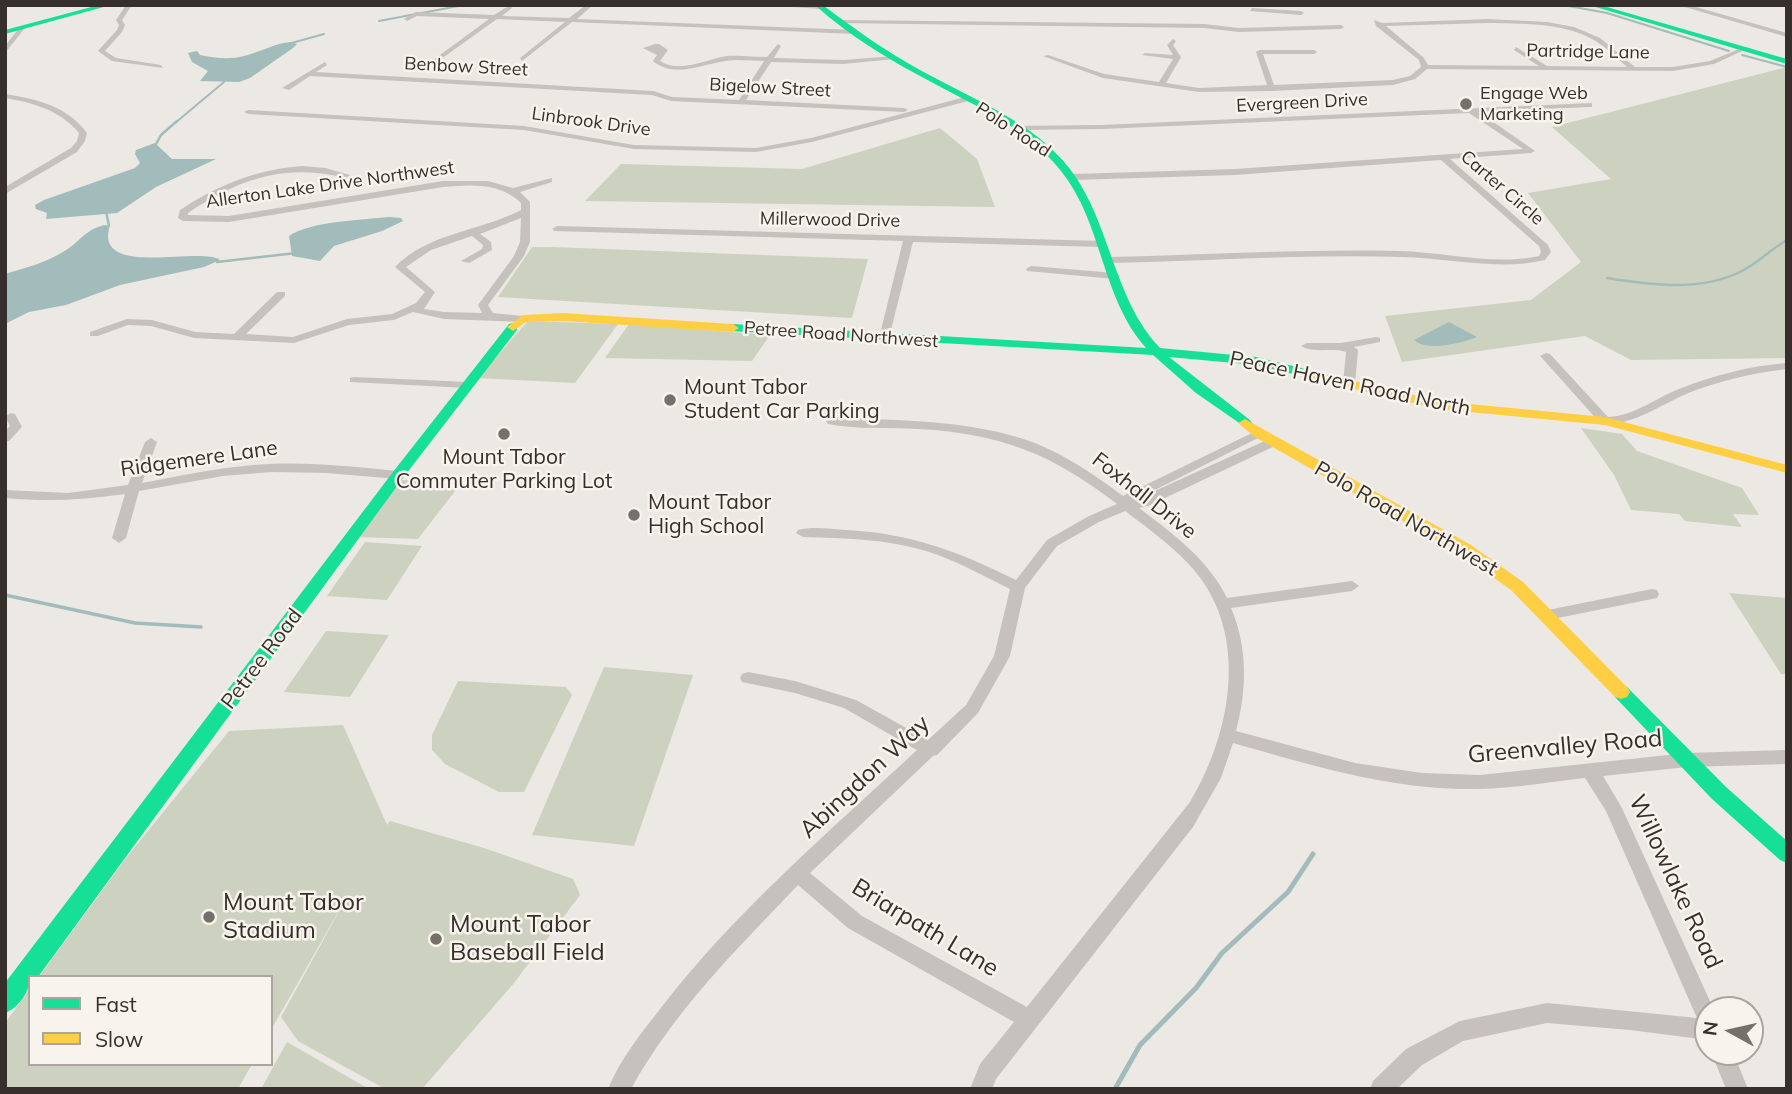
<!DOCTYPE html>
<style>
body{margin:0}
#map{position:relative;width:1792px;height:1094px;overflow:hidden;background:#ece8e4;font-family:Mulish,sans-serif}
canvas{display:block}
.frame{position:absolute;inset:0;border:7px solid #362f2b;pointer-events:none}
.legend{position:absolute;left:28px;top:975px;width:245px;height:91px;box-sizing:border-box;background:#f8f3ec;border:2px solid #aaa59f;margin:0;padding:9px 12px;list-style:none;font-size:21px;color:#362f2b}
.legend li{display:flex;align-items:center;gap:14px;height:35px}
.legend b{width:35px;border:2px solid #aaa59f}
.north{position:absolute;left:1694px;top:996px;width:70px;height:70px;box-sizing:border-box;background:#f8f3ec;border:2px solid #aaa59f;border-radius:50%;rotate:278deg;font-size:19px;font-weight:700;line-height:28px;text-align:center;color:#362f2b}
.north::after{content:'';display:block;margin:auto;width:24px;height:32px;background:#76706c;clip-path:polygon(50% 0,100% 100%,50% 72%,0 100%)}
</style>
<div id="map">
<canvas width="1792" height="1094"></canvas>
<div class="frame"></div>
<ul class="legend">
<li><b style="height:9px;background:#16e098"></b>Fast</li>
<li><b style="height:9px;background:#ffcf43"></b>Slow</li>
</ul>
<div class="north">N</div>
</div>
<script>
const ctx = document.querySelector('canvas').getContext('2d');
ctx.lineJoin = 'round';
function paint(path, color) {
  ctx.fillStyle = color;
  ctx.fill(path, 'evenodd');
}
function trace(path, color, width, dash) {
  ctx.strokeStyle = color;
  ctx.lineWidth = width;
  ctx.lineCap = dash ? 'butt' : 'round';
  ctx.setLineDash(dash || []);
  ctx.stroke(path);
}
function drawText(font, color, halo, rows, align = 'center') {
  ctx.font = font + ' Mulish,sans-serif';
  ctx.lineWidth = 5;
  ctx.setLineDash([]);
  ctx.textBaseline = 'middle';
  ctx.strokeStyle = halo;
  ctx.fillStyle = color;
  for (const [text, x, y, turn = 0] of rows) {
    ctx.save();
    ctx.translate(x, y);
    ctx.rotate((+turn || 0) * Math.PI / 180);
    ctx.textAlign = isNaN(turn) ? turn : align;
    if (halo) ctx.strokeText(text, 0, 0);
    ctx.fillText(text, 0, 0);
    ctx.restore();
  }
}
const green = new Path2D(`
 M1787 67V358L1631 360 1585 336 1402 362 1385 316 1531 300 1581 262 1528 193 1611 179 1552 127Z
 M940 128 977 159 995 207 585 201 621 164 802 169Z
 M532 247H552L868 259 852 318 498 297Z
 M528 321 618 324 575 383 478 378Z
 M629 324 770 335 752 361 605 358Z
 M1581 428 1622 434 1637 451 1742 488 1759 515 1733 514 1742 527 1685 521 1679 514 1631 510 1614 475Z
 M401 480 462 482 418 539 358 537Z
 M365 542 422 546 387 600 327 596Z
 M1729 593 1787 598V674H1781Z
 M326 631 389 635 350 697 284 692Z
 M604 667 693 675 634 846 532 835Z
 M458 681 566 687 572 695 524 792H499L445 764 432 750V735Z
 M343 725 387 825 390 821 484 848 573 879 580 895 514 983 422 1089H385L298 1041 281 1017 353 886 271 1030V977H39L126 858 229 731Z
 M30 989V1064H252L238 1089H5V1023Z
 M287 1042 369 1089H261Z`);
const water = new Path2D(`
 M291 42 297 44 293 48 250 78 239 82 200 81 208 71 192 62 188 53 197 51 200 55C214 58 230 60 244 56 261 52 275 43 291 42Z
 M155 143 172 159H216L156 187 117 213 46 219 47 213 36 209 35 205 44 200 135 168 140 163 135 154 136 150Z
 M389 217 401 218 403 221 382 231 334 246 320 261 292 256 289 236C311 221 362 220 389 217Z
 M104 225 109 226C109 230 108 233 108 237 110 274 201 247 220 260L204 267 120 285 66 305 29 312 5 324V274C25 268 45 263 63 252 80 242 83 231 104 225Z
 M1449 322 1477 337C1462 343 1427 352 1414 340Z`);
const streamFar3 = new Path2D(`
 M1563 5 1607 13 1729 51
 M379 21 464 5
 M288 44 324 34
 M1742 55 1787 67
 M175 123 224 82`);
const streamFar2 = new Path2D(`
 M154 148 161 135 177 121
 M105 228 109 226 106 211
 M217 262 296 253
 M1607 278C1651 285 1701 292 1742 271 1758 263 1771 249 1787 240`);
const streamFar1 = new Path2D(`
 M5 595 135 623 201 627`);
const stream = new Path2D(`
 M1115 1089 1140 1045 1196 988 1222 953 1288 892 1313 854`);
const street = new Path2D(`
 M126 5H132L122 20 125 25 122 32 105 51 116 58 161 65 163 68 112 61 98 51 117 30 119 25 116 20Z
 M295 5H344L341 7Z
 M510 5 512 8 502 16 569 18 586 5H593L577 19 855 30 858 32 855 34 572 22 522 61 520 58 565 22 497 19 427 69 425 66 489 19 417 16 407 21 404 19 416 12 494 15Z
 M765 5H821L824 7 821 9Z
 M910 5H973L970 7Z
 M1678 5H1689L1787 33V37Z
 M1252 8 1301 11 1304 13 1301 15 1250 11Z
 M1488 19 1547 22 1574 27 1600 38 1635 67H1673L1710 61 1744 47 1749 48 1714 64 1673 71 1427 69 1415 79 1393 85 1272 91 1199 92 1103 78 1043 56 1048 55 1104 74 1159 82 1173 59 1142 55 1145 53 1173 55 1167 45 1173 39 1176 41 1173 45 1181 57 1166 83 1199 88 1267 85 1256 52 1259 50H1314L1317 52 1314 54H1263L1274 85 1393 80 1410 76 1421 67 1419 60 1376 26 1374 20 1382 23ZM1488 23C1521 24 1561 22 1592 39 1605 46 1616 57 1627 67L1547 66 1516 47 1514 50 1539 66 1428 65 1424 58 1386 26Z
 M840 20 1204 24 1239 28 1341 25 1344 27 1341 29 1239 32 1204 28 838 23Z
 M20 27 25 28 5 53V46Z
 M655 44H659L668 50 660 61C680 74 706 59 727 56 740 55 754 57 767 57L778 44 781 46 774 58 843 60 896 56 894 59 843 64 771 62 746 100 904 108 908 110 904 112 671 101 652 95 310 76 289 90 282 88 325 62 327 65 316 72 653 91 672 97 739 100 764 61C752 61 738 59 726 61 702 64 674 79 653 61L657 55 643 48Z
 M5 94C37 99 67 106 87 133L85 141 77 152 5 194V187L71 148 77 141 79 133C60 110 34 103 5 98Z
 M965 97H968V101L812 142 756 152 634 149 524 130 248 114 244 112 248 110 524 126 634 145 756 148 811 138Z
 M1592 103V107H1589L1479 112 1535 151 1531 153 1450 159 1548 245 1551 252 1545 260C1498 271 1450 258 1402 257 1305 254 1207 261 1109 263L1104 260 1109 257C1206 255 1303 249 1399 251 1445 252 1493 266 1539 256L1541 252 1539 246 1441 160 1235 175 1073 180 1069 177 1073 174 1235 169 1523 149 1469 113 1102 129 1016 130 1012 128 1016 126 1102 125Z
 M303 166 325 168 350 175 346 178C285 163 239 179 188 213V215L229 216 443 181H488L513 188 552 178V182L520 192 530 202V242L524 256 488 305 493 313 523 316 528 319 523 322 444 319 413 312 394 320 349 325 294 343 194 338 151 326 128 325 98 336H90V332L127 319 152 320 195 332 234 334 277 292H285V296L246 334 293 337 347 319 392 314 416 303 425 292 395 267C427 233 481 231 521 210V203C499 182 471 185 443 187L229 222 183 221 178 218 180 210C218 185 257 169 303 166ZM521 218 520 242 514 256 478 305 482 313 444 312 424 309 435 292 406 267 431 250 472 236 483 245 482 249 461 261 469 263 492 250 491 242 480 234Z
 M557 226 1102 241 1107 244 1102 247 913 242 889 338 884 341 879 338 903 241 554 231 552 229Z
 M1031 266 1115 273 1120 276 1115 279 1027 271 1026 269Z
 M1376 337 1380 338V342L1354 347 1358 350 1355 384 1349 387 1343 384 1346 352C1332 347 1314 354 1301 346L1307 343H1341Z
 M1546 353 1550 354 1608 417C1634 416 1656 398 1679 389 1714 375 1750 366 1787 363V369C1752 373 1718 381 1686 394 1659 406 1636 423 1605 425L1601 424 1542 358 1540 356Z
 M354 377 468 382 474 385 468 388 350 382V378Z
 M11 413 15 414 22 427 9 441 5 442V431L10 426 5 417Z
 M832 417C900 421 971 419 1035 443 1067 456 1095 475 1123 496L1256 431H1264L1266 434 1135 500 1269 439H1277L1279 442 1277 445 1148 506 1139 508C1173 534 1208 559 1227 598L1352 581 1359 586 1352 591 1231 608C1248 648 1247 690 1236 731L1355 763 1422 773 1480 775 1687 753 1787 750V764L1687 767 1603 776 1622 808 1714 1010H1708V1040L1630 1030 1547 1023 1463 1041 1422 1065 1397 1089H1370L1373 1081 1406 1049 1460 1021 1547 1003 1697 1018 1606 811 1585 778C1550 782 1514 788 1479 789 1394 791 1314 766 1233 743L1221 778 1193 827 996 1079 992 1089H970L980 1064 1014 1022 848 928 798 885C737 949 674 1011 631 1089H608C621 1057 643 1031 664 1004 737 910 830 831 917 750L844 708 795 693 742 682 740 678 742 674 748 672 795 681 856 700 928 740 966 705 994 656 1010 589C983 576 956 560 926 551 887 539 844 538 803 537L796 533 798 530C813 526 831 529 847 530 913 534 957 551 1016 580L1047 540 1089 516 1117 504C1052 454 1002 434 919 429 889 427 857 430 828 424L826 421ZM1125 511C1149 529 1174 547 1194 570 1250 636 1231 734 1190 802L1027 1007 862 916 810 873 933 756 937 755 978 713 1010 656 1025 588 1057 546 1099 522Z
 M151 438 157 442 142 483C184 475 226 466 269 464 312 462 355 467 398 471L404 475 398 479 326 473 272 472 223 476 139 491 126 538 119 543 112 538 125 494C84 500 46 502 5 498V490L68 493 128 485 145 442Z
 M1652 589 1657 590 1659 594 1657 598 1548 620 1543 619 1541 615 1543 611 1548 610Z
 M1711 1052H1733L1748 1089H1726Z`);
const fast = new Path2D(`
 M99 5H111L5 34V30Z
 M815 5H823C854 29 886 51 920 70 972 99 1033 121 1070 169 1111 223 1113 299 1160 348L1256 357 1322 373V379L1317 380 1256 365 1169 357 1250 420 1252 423 1245 427 1196 393 1153 355 729 331V325L733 324 1146 348C1101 298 1103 223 1061 171 1029 130 980 108 935 84 893 62 850 37 815 5Z
 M1589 5H1600L1787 59V64Z
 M513 323 517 324V330L403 478 38 977H30C30 991 19 1008 5 1013V983L393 472 509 324Z
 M1621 685 1627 687 1726 787 1787 841V863L1780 860 1712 799 1615 697 1612 692 1615 687Z`);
const slow = new Path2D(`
 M563 313 733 324 739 328 733 332 563 321 526 322 513 331 507 327 523 315Z
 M1317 372 1438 401 1605 417 1787 465V473L1605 425 1438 409 1312 379 1311 376Z
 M1245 419 1471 545 1523 582 1627 687 1630 692 1627 697 1621 699 1615 697 1511 590 1459 553 1255 437 1238 423Z`);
const markers = [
 [1466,104,7,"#76706c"],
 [670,400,7,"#76706c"],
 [504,434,7,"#76706c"],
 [634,515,7,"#76706c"],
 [209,917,7,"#76706c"],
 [436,939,7,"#76706c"]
];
const farStreetnames = [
 ["Partridge Lane",1588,52,1],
 ["Benbow Street",466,67,3],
 ["Bigelow Street",770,88,3],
 ["Evergreen Drive",1302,103,-3],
 ["Linbrook Drive",591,122,8],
 ["Polo Road",1013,130,33],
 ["Allerton Lake Drive Northwest",330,185,-8],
 ["Carter Circle",1502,188,41],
 ["Millerwood Drive",830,220,1],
 ["Petree Road Northwest",841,335,4]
];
const farPoinames = [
 ["Engage Web",1480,94],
 ["Marketing",1480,115]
];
const streetNames = [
 ["Peace Haven Road North",1350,384,12],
 ["Ridgemere Lane",199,459,-8],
 ["Foxhall Drive",1144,496,38],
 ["Polo Road Northwest",1406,519,30],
 ["Petree Road",262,659,-53]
];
const poiNames = [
 ["Mount Tabor",684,388],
 ["Student Car Parking",684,412],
 ["Mount Tabor",504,458,"center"],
 ["Commuter Parking Lot",504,482,"center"],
 ["Mount Tabor",648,503],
 ["High School",648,527]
];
const nearStreetnames = [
 ["Greenvalley Road",1565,747,-5],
 ["Abingdon Way",865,777,-43],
 ["Willowlake Road",1675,882,65],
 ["Briarpath Lane",925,928,31]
];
const nearPoinames = [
 ["Mount Tabor",223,903],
 ["Stadium",223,931],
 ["Mount Tabor",450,925],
 ["Baseball Field",450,953]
];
paint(green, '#cdd1bf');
paint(water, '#a2bbbb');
trace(streamFar3, '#a2bbbb', 2);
trace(streamFar2, '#a2bbbb', 2.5);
trace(streamFar1, '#a2bbbb', 3.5);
trace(stream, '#a2bbbb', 5);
paint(street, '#c6c1bc');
paint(fast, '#16e098');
paint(slow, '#ffcf43');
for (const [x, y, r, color] of markers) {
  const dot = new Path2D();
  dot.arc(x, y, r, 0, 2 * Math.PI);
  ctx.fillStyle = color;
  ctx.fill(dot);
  trace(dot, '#f8f3ec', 2.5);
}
drawText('18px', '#362f2b', '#f8f3ec', farStreetnames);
drawText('18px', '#362f2b', '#f8f3ec', farPoinames, 'left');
drawText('21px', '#362f2b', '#f8f3ec', streetNames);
drawText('21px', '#362f2b', '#f8f3ec', poiNames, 'left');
drawText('24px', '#362f2b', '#f8f3ec', nearStreetnames);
drawText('24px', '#362f2b', '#f8f3ec', nearPoinames, 'left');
</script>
